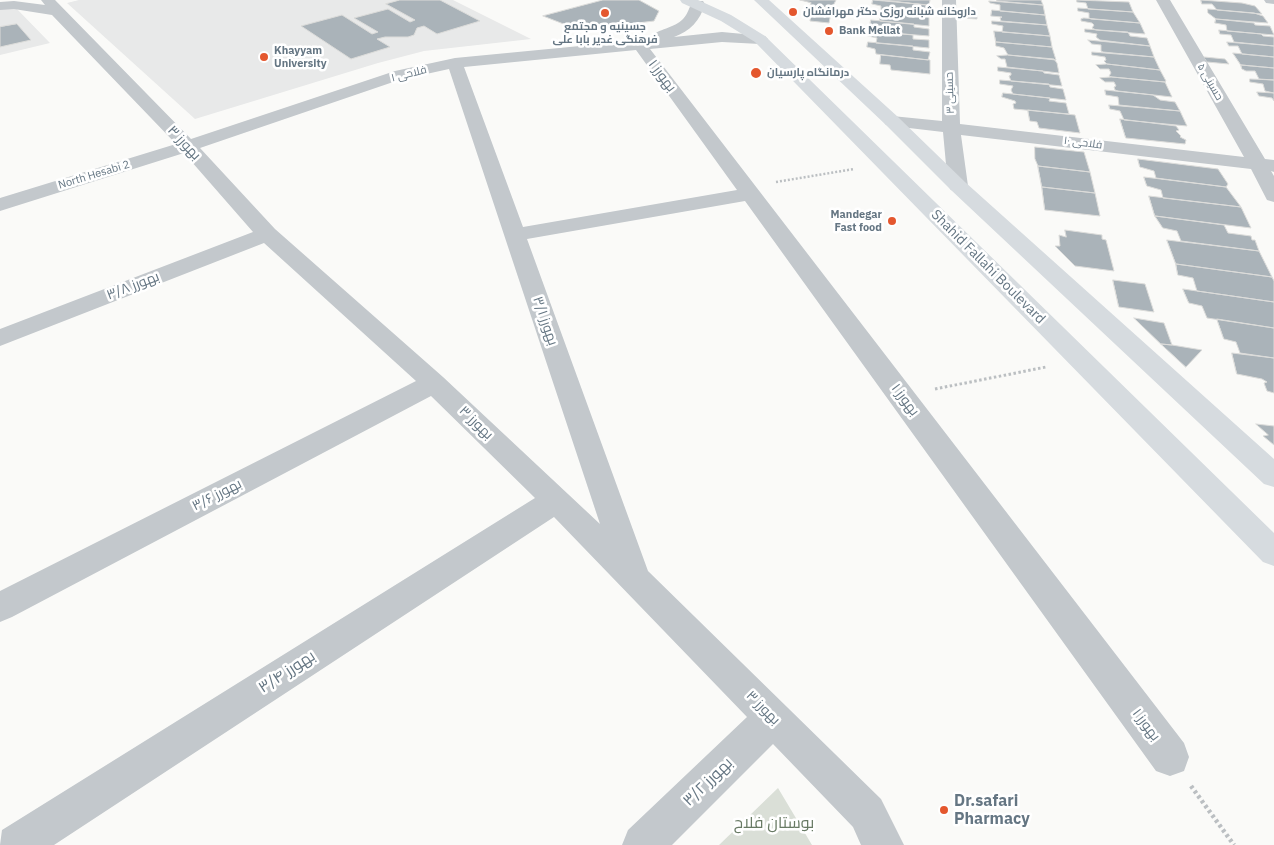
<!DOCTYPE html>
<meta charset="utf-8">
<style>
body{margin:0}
canvas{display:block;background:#fafaf8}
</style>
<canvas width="1274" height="845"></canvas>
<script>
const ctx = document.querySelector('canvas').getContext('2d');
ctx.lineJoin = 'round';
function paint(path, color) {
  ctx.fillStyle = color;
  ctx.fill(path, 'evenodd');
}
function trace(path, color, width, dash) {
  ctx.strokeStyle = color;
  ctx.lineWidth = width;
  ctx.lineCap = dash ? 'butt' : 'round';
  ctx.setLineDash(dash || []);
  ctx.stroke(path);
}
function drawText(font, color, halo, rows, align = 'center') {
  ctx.font = font + ' "IBM Plex Sans",Cairo,sans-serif';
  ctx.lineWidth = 5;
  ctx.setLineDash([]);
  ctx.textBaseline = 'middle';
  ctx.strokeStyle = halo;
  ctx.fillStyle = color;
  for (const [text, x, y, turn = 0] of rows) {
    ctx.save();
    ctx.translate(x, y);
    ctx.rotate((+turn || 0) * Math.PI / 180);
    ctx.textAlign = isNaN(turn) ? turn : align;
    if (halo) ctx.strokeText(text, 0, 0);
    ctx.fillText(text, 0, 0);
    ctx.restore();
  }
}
const built = new Path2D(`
 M79 0H453L531 39 424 51 378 63 195 119 67 3Z
 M0 8H16L50 43 0 55Z`);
const green = new Path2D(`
 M778 788 812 845H719Z`);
const building = new Path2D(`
 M400 0H440L480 21 437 34 424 26 417 28 414 35 408 37H385L377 39 390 47 351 59 301 26 342 15 372 34 378 32 354 18 388 9 410 22 415 20 386 4Z
 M603 0H639L659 11 654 21 579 30 543 16Z
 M800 0H836L832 8 810 6 811 3Z
 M873 0 929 5V10H931L929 15 881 10V6L872 4Z
 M883 0H930L929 5Z
 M997 0H1041L1043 5 997 1Z
 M1077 0 1129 2 1133 12 1088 9 1086 3 1077 2Z
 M1201 0 1242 3 1255 6 1262 14 1217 10 1212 4H1202Z
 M989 1 1043 5 1045 15 1000 11V5L990 3Z
 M814 6 832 8 829 23 810 21 811 8Z
 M1078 8 1133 12 1140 23 1091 19 1089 18V13L1078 11Z
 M1208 9 1254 13 1263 16 1268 23 1216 19 1208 13Z
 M873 10 929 15V26L880 21 879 16 871 14Z
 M992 10 1045 15 1047 25 1001 21 1000 18 1002 17 991 16Z
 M977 12V19L962 18V14Z
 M1084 18 1140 23 1145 34 1096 30 1092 28 1094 25 1092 23 1081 21V19Z
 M1216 19 1254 23 1255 25 1270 26 1274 35 1227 31 1226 25 1215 23Z
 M871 20 914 24V27L929 29V36L879 32V27L870 25Z
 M992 21 1047 25 1050 36 1002 32 1003 26 992 24Z
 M17 24 31 40 0 47V27Z
 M1085 29 1128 32 1130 36 1147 38 1150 46 1100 40 1096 37 1097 34 1085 32Z
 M1219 30 1261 34 1263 36 1274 37V46L1234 42 1231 35 1220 34Z
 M870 31 913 35V39L929 40V48L876 43 877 38 868 36Z
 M994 31 1050 36 1052 47 996 42Z
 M1088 40 1150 46 1154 57 1103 52 1101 51V45L1092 44Z
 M868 42 913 46V50L930 52 928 60 876 54 875 49 867 47Z
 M996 42 1052 47 1056 60 1008 55 1004 48 996 46Z
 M1227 42 1274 46V57L1242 54 1238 46H1229Z
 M1092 52 1154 57 1160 70 1107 64 1104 61 1106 60 1105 57 1092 55Z
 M1233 53 1274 57V68L1241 65Z
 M881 55 930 60V74L891 70 890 65 880 64Z
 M1008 55 1054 59 1057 63 1059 73 1007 67 1005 59H1001L997 56Z
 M1204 57 1225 59 1229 64 1207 62Z
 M1107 64 1160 70 1166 81 1165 82 1112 77 1109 76 1111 73 1109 69H1100L1096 65Z
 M1241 65 1274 68V80L1259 79 1255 71H1246L1242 69Z
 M998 67 1043 71 1044 73 1059 75 1062 86 1011 81 1009 76 1011 75V73L998 71Z
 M1112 77 1165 82 1172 97 1118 91 1115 90 1114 87 1116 86 1114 82H1105L1100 78Z
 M1250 79 1274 80V93L1265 91 1263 84 1250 82Z
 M1000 80 1049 84 1050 87 1063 89 1066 100 1013 94 1011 90 1013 86 1000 84Z
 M1105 90 1153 95 1160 100 1175 102 1180 111 1119 105 1118 97 1106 95Z
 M1257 92 1274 93V101L1272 98 1259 96Z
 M1003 93 1050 98 1049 101 1066 103 1069 114 1014 109 1013 104 1016 103 1015 101 1002 97Z
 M1109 105 1180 111 1187 126 1124 120 1120 111 1110 109Z
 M1028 110 1075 115 1080 133 1039 128 1037 122 1030 121Z
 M1120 119 1176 126 1179 130 1176 131 1181 136 1180 137 1186 140 1185 144 1126 138Z
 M1035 147 1084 152 1090 172 1038 166 1035 159Z
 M1138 159 1218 169 1228 184 1226 187 1156 178 1154 171 1140 167Z
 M1038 166 1090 172 1095 193 1042 187Z
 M1144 177 1226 187 1241 207 1163 198 1161 190 1147 186Z
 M1042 187 1095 193 1100 216 1045 210Z
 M1149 196 1241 207 1251 228 1155 216Z
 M1155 216 1224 225 1228 233 1251 236 1252 240H1255L1259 251 1181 241 1177 231 1163 228Z
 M1065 230 1102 235V239L1106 240 1114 271 1075 266 1055 246H1060L1059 235 1066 237Z
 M1167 240 1259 251 1272 277 1176 264Z
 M1176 264 1272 277 1274 281V302L1197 291 1193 278 1178 275Z
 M1113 280 1145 284 1154 312 1119 307Z
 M1183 289 1274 302V328L1207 318 1202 306 1189 303Z
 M1134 318 1164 323 1172 345 1161 344Z
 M1217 319 1274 328V358L1240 353 1236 342 1224 339Z
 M1161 344 1172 345 1202 350 1186 367Z
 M1232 353 1274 358V393L1267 391 1264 383 1267 382 1262 379 1237 374Z
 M1256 424 1274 426V445L1263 436 1268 435Z`);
const pathFar2 = new Path2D(`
 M776 182 854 169`);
const pathFar1 = new Path2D(`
 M935 389 1046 367`);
const path = new Path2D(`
 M1191 786 1234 845`);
const minor = new Path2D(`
 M41 0H55L191 139 395 71 455 58 653 39 651 37C657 29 675 28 683 19 688 14 689 7 693 1H703L705 4C700 21 690 31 674 37L722 32 765 36 768 39 765 42 760 44 722 42 650 49 1184 743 1189 757 1184 771 1170 776 1156 771 745 201 527 239 648 571 881 799 904 845H861L853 827 773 744 672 845H622L628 830 747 717 554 517 54 845H0L2 830 535 498 431 396 12 617 0 622V591L416 381 264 243 0 346V329L253 232 184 153 0 211V198L176 144 52 15 14 9 0 10V2L14 1 45 5ZM636 50 737 190 523 227 464 67ZM449 69 600 524 443 377 275 229 200 148 399 80Z
 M942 0H956L960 124 1244 157 1156 0H1170L1265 159 1274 160V172L1271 171 1274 176V202L1267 200 1251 169 961 135 968 186 965 190 958 192 951 190 948 186 943 132 892 126 886 125 883 121 886 117 892 116 942 121Z
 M1264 0H1274V4L1266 3Z`);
const major = new Path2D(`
 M680 0H698L731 15 765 36 1274 533V566L1263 562 755 42 721 21 682 3Z
 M754 0H769L898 117 965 182 1274 459V487L1264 484 951 190 886 125Z`);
const markers = [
 [793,12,5,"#e4572e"],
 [605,13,5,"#e4572e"],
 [829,31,5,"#e4572e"],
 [264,57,5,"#e4572e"],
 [756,73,6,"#e4572e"],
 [892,221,5,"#e4572e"],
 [944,810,5,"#e4572e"]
];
const farPoinames = [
 ["داروخانه شبانه روزی دکتر مهرافشان",803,12],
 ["جسینیه و مجتمع",605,27,"center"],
 ["فرهنگی غدیر بابا علی",605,40,"center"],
 ["Bank Mellat",839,31],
 ["Khayyam",274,51],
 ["University",274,64],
 ["درمانگاه پارسیان",767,73],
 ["Mandegar",882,215,"right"],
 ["Fast food",882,228,"right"]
];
const farStreetnames = [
 ["فلاحی ۱",409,74,-14],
 ["حسینی ۵",1210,82,60],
 ["حسینی ۳",950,93,-92],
 ["فلاحی ۱۰",1083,143,7],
 ["North Hesabi 2",94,175,-17]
];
const streetNames = [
 ["بهورز ۱",662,76,53],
 ["بهورز ۳",184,143,47],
 ["Shahid Fallahi Boulevard",988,267,45],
 ["بهورز ۳/۸",133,286,-21],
 ["بهورز ۳/۱",545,321,71],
 ["بهورز ۱",905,400,53],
 ["بهورز ۳",476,423,44],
 ["بهورز ۳/۶",217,495,-27],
 ["بهورز ۳",763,708,45],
 ["بهورز ۱",1146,725,53]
];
const nearStreetnames = [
 ["بهورز ۳/۴",287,672,-33],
 ["بهورز ۳/۲",708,782,-44]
];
const nearPoinames = [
 ["Dr.safari",954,801],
 ["Pharmacy",954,819]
];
const nearParknames = [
 ["بوستان فلاح",774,823]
];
paint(built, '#e8e9e9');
paint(green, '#dadfd7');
paint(building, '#aab3b9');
trace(building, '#dcdcda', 1);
trace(pathFar2, '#bbbfc2', 2.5, [2, 2]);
trace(pathFar1, '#bbbfc2', 3, [2.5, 2.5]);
trace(path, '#bbbfc2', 4.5, [3, 3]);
paint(minor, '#c3c8cc');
paint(major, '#d6dbdf');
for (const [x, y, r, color] of markers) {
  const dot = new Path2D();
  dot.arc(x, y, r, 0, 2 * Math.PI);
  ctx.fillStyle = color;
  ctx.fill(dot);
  trace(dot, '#fff', 2);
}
drawText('bold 11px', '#657683', '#fff', farPoinames, 'left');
drawText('11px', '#657683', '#fff', farStreetnames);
drawText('14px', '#657683', '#fff', streetNames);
drawText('16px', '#657683', '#fff', nearStreetnames);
drawText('bold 16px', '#657683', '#fff', nearPoinames, 'left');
drawText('16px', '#687a64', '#fff', nearParknames);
</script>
